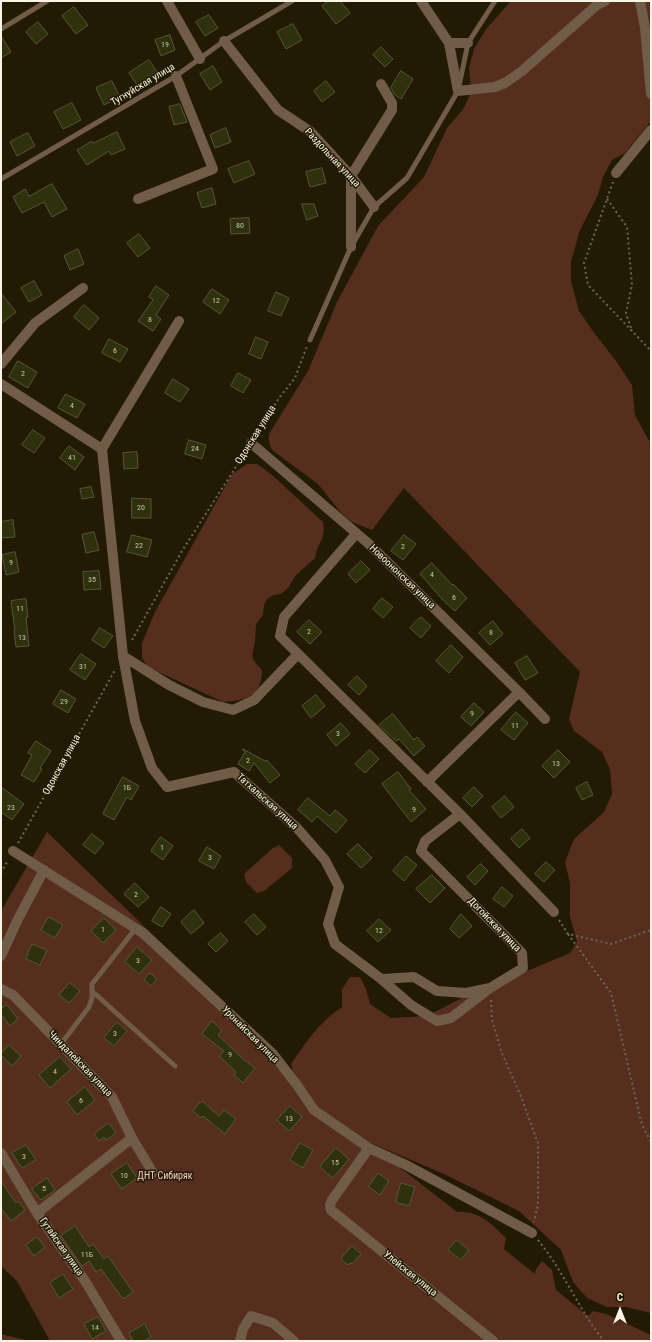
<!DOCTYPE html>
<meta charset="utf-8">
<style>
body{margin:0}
#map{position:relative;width:652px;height:1342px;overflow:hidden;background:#221a02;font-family:"Roboto Condensed",sans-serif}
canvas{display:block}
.frame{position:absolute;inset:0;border:2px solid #faf4e5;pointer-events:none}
.north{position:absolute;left:600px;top:1290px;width:40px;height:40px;-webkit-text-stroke:3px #221a02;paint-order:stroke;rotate:0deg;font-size:11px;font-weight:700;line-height:16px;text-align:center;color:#faf4e5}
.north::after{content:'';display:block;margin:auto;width:14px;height:18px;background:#faf4e5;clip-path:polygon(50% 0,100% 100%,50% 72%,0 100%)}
</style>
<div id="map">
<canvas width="652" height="1342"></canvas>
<div class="frame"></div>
<div class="north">С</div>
</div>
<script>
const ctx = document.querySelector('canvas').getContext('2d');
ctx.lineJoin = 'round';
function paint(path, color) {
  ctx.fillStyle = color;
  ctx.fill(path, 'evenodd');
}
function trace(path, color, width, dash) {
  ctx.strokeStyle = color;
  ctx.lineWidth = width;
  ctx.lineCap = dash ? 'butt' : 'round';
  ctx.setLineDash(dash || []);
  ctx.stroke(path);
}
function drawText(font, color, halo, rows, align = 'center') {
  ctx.font = font + ' "Roboto Condensed",sans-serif';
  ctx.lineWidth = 3;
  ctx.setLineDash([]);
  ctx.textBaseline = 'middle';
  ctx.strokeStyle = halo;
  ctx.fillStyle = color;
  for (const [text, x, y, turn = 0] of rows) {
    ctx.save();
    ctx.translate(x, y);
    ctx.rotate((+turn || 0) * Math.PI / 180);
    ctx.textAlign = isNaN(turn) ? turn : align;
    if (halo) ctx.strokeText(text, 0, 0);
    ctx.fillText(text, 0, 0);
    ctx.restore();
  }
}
const green = new Path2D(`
 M511 1H651V121L625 153 612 160 603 177 598 195 580 230 576 244 571 261V281L579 311 595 334 616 361 632 385 635 415 648 439 651 442V1313L626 1307H607L587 1298 573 1282 561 1250 519 1211 444 1174 366 1141 457 1212C478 1210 492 1224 506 1238L504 1249 535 1274 536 1269 542 1261 552 1270 556 1290 588 1316 593 1311 606 1314 651 1335V1341H50L17 1281 1 1266V911L47 832 293 1071 291 1064C306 1042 319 1022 342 1007V989L350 977H360L366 989 370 1004 391 1018 427 1016 460 999 570 953 577 942 570 917V883L565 862 574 839 604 812 612 794 610 769 602 752 574 731 569 719 580 672 404 488 372 530 352 522 342 514 318 484 272 450 269 443V434L308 371 337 302 378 226 424 177 447 128 464 108 471 91 469 68 474 49 487 28Z
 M247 464H257L271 474 323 522 324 530 322 539 317 549 315 558 296 575 288 588 281 594 274 595 267 599 264 605 263 615 256 624 255 642 252 656 254 661 262 670C262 695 246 701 223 702L148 667 142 658V643L155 612 232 474Z
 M279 845 292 858V868L264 891 257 893 246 882 244 874 273 848Z
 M1 1334 29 1341H1Z`);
const building = new Path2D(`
 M329 1H340L350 13 336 24 322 6Z
 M74 7 88 25 76 34 62 16Z
 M209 15 218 28 205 36 196 22Z
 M38 22 48 34 36 44 26 32Z
 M293 24 302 40 286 49 277 32Z
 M170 35 175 50 161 56 155 40Z
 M1 36 11 52 1 58Z
 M381 47 393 59 385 67 373 55Z
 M149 60 157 72 137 85 129 73Z
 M213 66 222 82 210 90 200 74Z
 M401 71 413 79 401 99 395 95 391 88Z
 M112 81 120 97 104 105 96 88Z
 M326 81 335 92 322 102 314 91Z
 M72 103 81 120 63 129 54 112Z
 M180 104 187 122 174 125 169 107Z
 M226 128 231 142 215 148 210 135Z
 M117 132 125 149 111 155 109 151 87 165 77 150 92 141 93 143Z
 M28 133 35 146 17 156 10 142Z
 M249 161 255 174 234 183 228 169Z
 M322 168 326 183 310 187 306 172Z
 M52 184 67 209 52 217 44 202 22 213 13 197 25 189 29 196Z
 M212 188 216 204 202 208 197 193Z
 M302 204H314L318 216 307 220Z
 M249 218 250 233 231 234 230 219Z
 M139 234 150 248 138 257 127 243Z
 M78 249 84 264 70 270 64 256Z
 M34 281 42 295 29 302 21 288Z
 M156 286 169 295 156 315 161 319 153 331 138 321 153 300 149 297Z
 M212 289 229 300 220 314 203 302Z
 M276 292 289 298 281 316 268 311Z
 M1 293 16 312 1 324Z
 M84 305 99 318 89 330 74 317Z
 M256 337 268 342 261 359 249 354Z
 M109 339 128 349 120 362 102 353Z
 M18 361 37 372 28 388 9 377Z
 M238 373 251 380 243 393 231 386Z
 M173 379 189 389 180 402 165 393Z
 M66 394 85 404 77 418 58 408Z
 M33 430 45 438 34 453 22 445Z
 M189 440 206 445 202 459 185 454Z
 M69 446 84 457 75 470 60 458Z
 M137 452 138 468 124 469 123 453Z
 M91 487 94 497 82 499 80 489Z
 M132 498 151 499V518H132Z
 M13 520 15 537 1 538V522Z
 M94 532 99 550 86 553 82 535Z
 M132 535 152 540 147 557 127 552Z
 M404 535 416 544 403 560 391 551Z
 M15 552 19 572 6 575 2 555Z
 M361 561 370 570 356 583 348 574Z
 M432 563 452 585 453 584 467 598 455 611 442 599 420 574Z
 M99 571 101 589 84 590 83 572Z
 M382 598 393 607 383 618 373 609Z
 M26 599 28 617 26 618 29 646 16 647 14 631H15L11 601Z
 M421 617 431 626 421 638 410 628Z
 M309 620 322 632 310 644 297 632Z
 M493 621 503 634 490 645 479 633Z
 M100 628 113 636 104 648 92 640Z
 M451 645 463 657 449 673 436 661Z
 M81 654 96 664 85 680 70 670Z
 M527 656 538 673 525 680 515 663Z
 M357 676 367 686 359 695 348 685Z
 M61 690 76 699 68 713 53 704Z
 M316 695 325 706 311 718 302 706Z
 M474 703 484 712 471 726 461 717Z
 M516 712 528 723 514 740 501 730Z
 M393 714 414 740 417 737 425 746 414 756 399 739 396 741 379 725Z
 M341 723 350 734 336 746 327 735Z
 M36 741 51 751 40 768 42 769 34 782 21 775 32 755 28 753Z
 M243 749 265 761 267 760 280 775 270 783 254 763 249 771 238 764 245 752 243 750Z
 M370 750 379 759 365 773 355 764Z
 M558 750 570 762 554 778 542 766Z
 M398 772 411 789 409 790 426 809 411 822 382 784Z
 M123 777 139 786 131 800 127 797 114 820 103 814Z
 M587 782 593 795 582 800 576 788Z
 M1 787 24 804 12 820 1 812Z
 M474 787 483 796 472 807 463 798Z
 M505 796 514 807 501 818 492 807Z
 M308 798 330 816 335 810 347 820 336 833 317 816 312 822 298 810Z
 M522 829 530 838 519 848 511 839Z
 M92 834 104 843 95 854 83 845Z
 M161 837 173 846 163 860 151 851Z
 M358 844 372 858 361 868 347 854Z
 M207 847 221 856 214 869 199 861Z
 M406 856 417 865 404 881 393 871Z
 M546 862 555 870 544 882 535 874Z
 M481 864 488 871 475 885 467 877Z
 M432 875 445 888 430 903 416 889Z
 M135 883 149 897 138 907 124 894Z
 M502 887 513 896 504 907 493 899Z
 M161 907 171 914 162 927 152 921Z
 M194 910 204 923 191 934 181 922Z
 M254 914 266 927 257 935 245 922Z
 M461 914 472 926 459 938 450 929Z
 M49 917 63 925 55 938 41 930Z
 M104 918 116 930 103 943 91 931Z
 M379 919 391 930 378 942 367 931Z
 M221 933 228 941 216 952 208 944Z
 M32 944 47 950 40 965 26 959Z
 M137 947 152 960 139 974 125 962Z
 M150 973 157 979 151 986 144 980Z
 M70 983 80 991 69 1003 59 995Z
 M7 1005 18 1019 10 1026 1 1014V1009Z
 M212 1021 222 1030 218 1035 243 1059 255 1068 243 1083 234 1075 236 1072 219 1056 224 1051 202 1034Z
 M117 1022 127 1031 114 1046 104 1038Z
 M9 1045 21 1056 12 1066 1 1055V1054Z
 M60 1057 71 1069 50 1088 39 1075Z
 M85 1087 95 1100 77 1115 67 1102Z
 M202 1101 219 1116 224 1110 236 1119 225 1134 203 1116 201 1118 193 1111Z
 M290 1106 302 1117 289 1131 277 1120Z
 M109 1123 116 1133 106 1140 104 1137 99 1141 94 1134Z
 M300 1143 313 1150 303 1168 290 1160Z
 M26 1145 36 1160 22 1168 12 1153Z
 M336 1148 349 1159 333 1178 320 1167Z
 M127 1163 137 1178 122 1189 111 1174Z
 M378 1173 389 1181 380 1195 369 1187Z
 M47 1178 55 1190 41 1200 32 1189Z
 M1 1181 16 1203 18 1201 25 1210 11 1221 1 1208Z
 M401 1183 415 1187 409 1206 396 1202Z
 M75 1226 89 1247 93 1244 104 1259 108 1256 133 1292 123 1299 101 1269 96 1272 89 1261 82 1266 61 1236Z
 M37 1237 45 1247 34 1256 26 1245Z
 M457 1240 469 1250 461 1260 448 1250Z
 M352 1246 361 1254 352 1264 350 1263 348 1265 341 1259Z
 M63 1274 73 1289 59 1298 50 1283Z
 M98 1317 106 1331 92 1339 84 1324Z
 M145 1324 151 1337 144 1341H133L129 1333Z`);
const path = new Path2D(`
 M613 182 584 263 588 285 651 351
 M607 199 627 227 632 285 626 313 632 331
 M256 435 279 398 295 378 307 346
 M132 640 182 551 246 451
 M18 843 115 670
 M1 873 8 860
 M559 920 568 934 611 944 651 930
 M568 934 611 993 642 1125 651 1142
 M491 1000 492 1019 501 1051 522 1099 538 1143V1204L534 1222
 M538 1240C564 1272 579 1310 604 1341`);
const lane = new Path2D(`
 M1 29 47 1
 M1 179 176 76 224 41 292 1
 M310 340 351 247 374 207 407 178 458 91 468 43 495 1
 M92 991 175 1066
 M61 1044 89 1007 92 998V984L136 928`);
const street = new Path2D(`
 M167 1 200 59
 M421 1 449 43 458 91 495 87 505 83 522 71 597 5 605 1
 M640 1 645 28 651 94
 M224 41 278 110 311 132 351 176 374 207
 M449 43H468
 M616 173 651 130
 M138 199 213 169 176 76
 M351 247V176L392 110V103L381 84
 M1 364 35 323 83 288
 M1 384 102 449 123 656 135 721 152 768 167 787 234 772 297 828 325 860 339 887 328 924 335 944 380 978 411 1005 437 1021 451 1018 490 988
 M251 443 369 544 519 692 545 719
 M102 449 179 321
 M356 534 284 617 280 636 460 814 554 912
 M123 656 169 685 203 702 233 710 254 700 298 654
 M427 782 519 692
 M13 851 143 933 273 1054 297 1085 314 1110 369 1148 406 1165 532 1233
 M1 956 18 919 44 870
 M380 978 383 979 414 977 437 991 466 993 490 988 523 968 522 953 421 851 425 841 460 814
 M1 989 13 995 112 1097 132 1138 153 1173
 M369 1148 332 1200 330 1205 331 1210 493 1341
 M1 1153 37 1213 85 1281 121 1341
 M37 1213 132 1138
 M240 1341 243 1329 251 1316 273 1323 294 1341`);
const numberNames = [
 ["19",165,45],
 ["80",240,226],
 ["12",216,301],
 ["8",150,320],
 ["6",115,351],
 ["2",23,374],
 ["4",72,406],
 ["24",195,449],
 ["41",72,458],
 ["20",141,508],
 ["22",139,546],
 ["2",403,547],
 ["9",11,563],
 ["4",432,575],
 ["35",92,580],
 ["6",454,598],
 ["11",20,609],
 ["2",309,632],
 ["8",491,633],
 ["13",22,638],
 ["31",83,667],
 ["29",64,702],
 ["9",472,714],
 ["11",515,726],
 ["3",338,734],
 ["2",248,761],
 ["13",556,764],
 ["1Б",127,788],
 ["23",11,808],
 ["9",414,810],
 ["1",162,848],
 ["3",210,858],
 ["2",136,895],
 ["1",103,930],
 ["12",379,931],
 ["3",138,961],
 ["3",115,1034],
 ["9",230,1055],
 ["4",55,1072],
 ["6",81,1101],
 ["13",289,1119],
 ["3",24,1157],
 ["15",335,1163],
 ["10",124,1176],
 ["5",44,1189],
 ["11Б",87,1255],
 ["14",95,1328]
];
const streetNames = [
 ["Тугнуйская улица",143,85,-31],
 ["Раздольная улица",332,158,47],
 ["Одонская улица",256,435,-58],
 ["Новоононская улица",402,577,44],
 ["Одонская улица",62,765,-61],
 ["Татхальская улица",267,802,42],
 ["Догойская улица",494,925,46],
 ["Уронайская улица",250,1035,45],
 ["Чиндалейская улица",80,1064,46],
 ["Гутайская улица",61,1247,55],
 ["Улейская улица",410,1274,39]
];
const parkNames = [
 ["ДНТ Сибиряк",165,1176]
];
paint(green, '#552e1e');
paint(building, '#2e310b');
trace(building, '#54573d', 1);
trace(path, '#6d6651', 2, [2, 3]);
trace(lane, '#715c47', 5);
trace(street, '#715c47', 10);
drawText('8px', '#c7c3ae', null, numberNames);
drawText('10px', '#faf4e5', '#221a02', streetNames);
drawText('10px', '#f7cfc0', '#221a02', parkNames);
</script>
